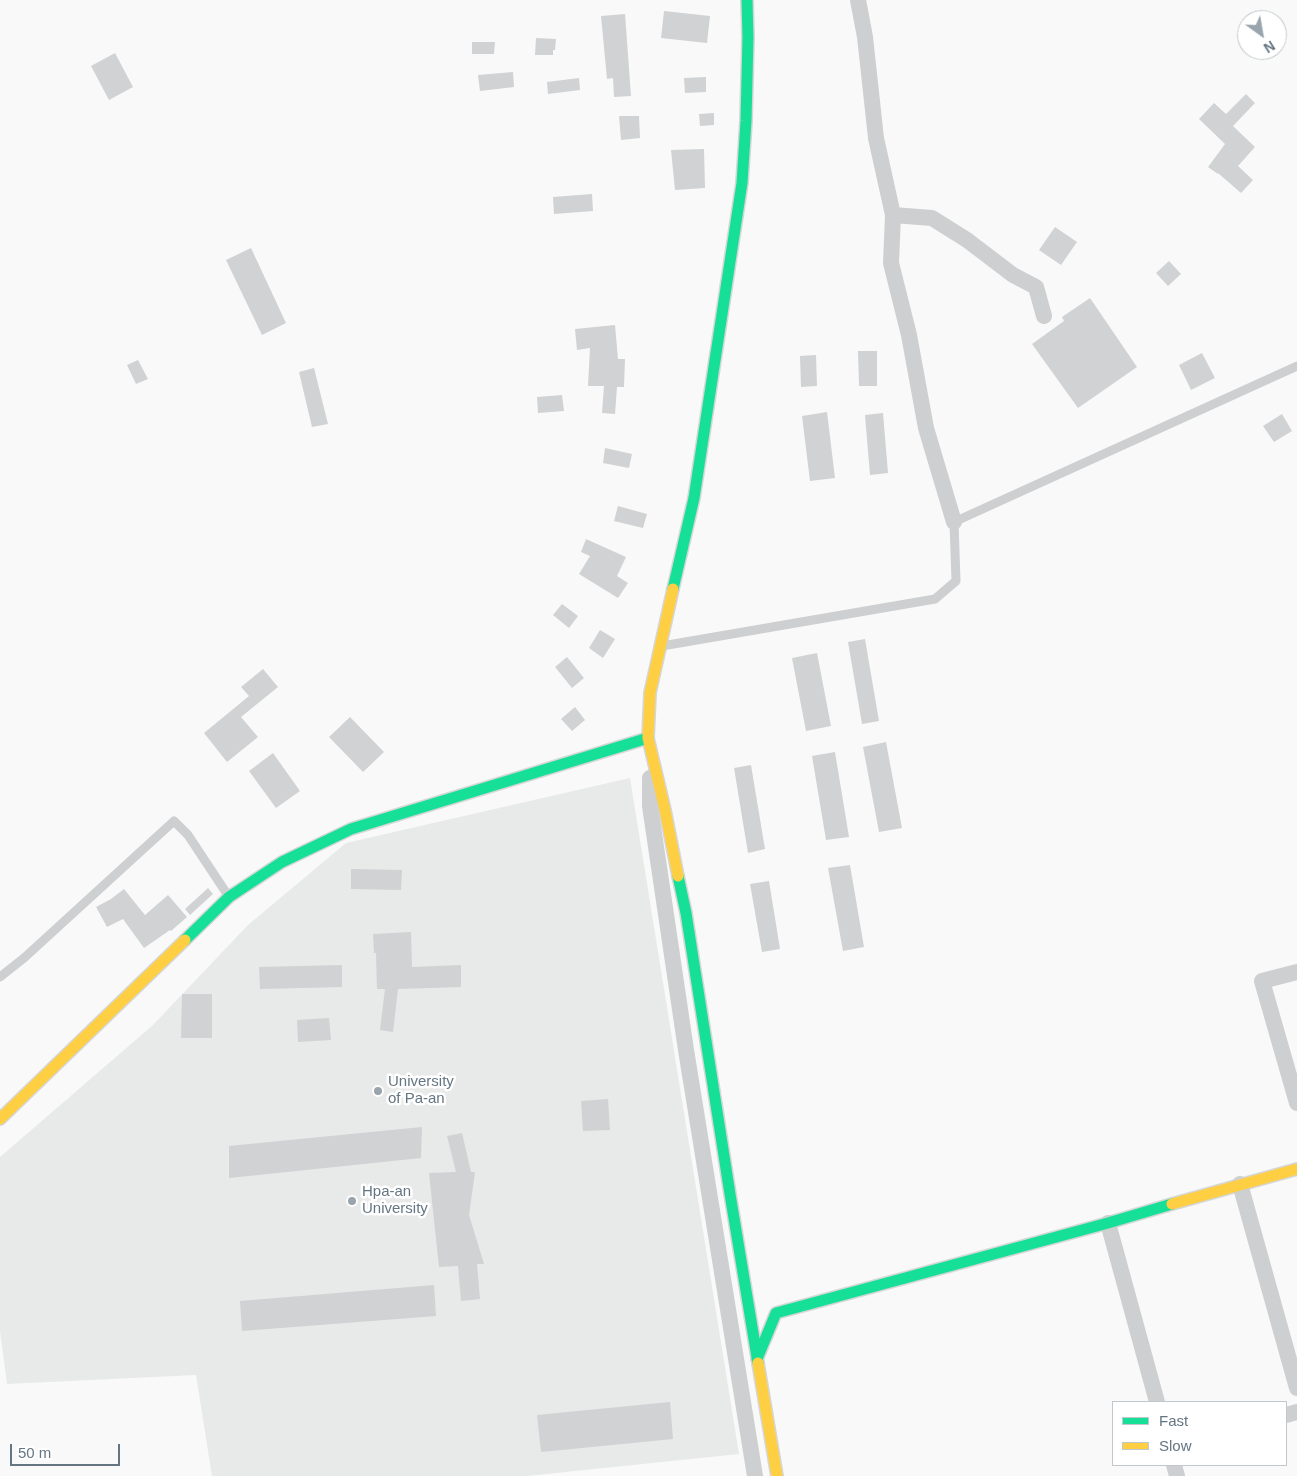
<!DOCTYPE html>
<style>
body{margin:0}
#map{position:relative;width:1297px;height:1476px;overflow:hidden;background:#f9f9f9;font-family:Helvetica,sans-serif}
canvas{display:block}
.legend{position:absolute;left:1112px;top:1401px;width:175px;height:65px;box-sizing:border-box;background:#fff;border:1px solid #c1c8cd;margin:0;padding:6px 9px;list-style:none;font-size:15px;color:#657683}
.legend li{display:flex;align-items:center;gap:10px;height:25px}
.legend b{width:25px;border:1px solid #c1c8cd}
.north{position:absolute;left:1237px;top:10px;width:50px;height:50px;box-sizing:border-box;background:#fff;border:1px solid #c1c8cd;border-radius:50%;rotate:148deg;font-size:14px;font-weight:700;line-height:20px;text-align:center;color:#657683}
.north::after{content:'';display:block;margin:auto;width:18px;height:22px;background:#99a4ac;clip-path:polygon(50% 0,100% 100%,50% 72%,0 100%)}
.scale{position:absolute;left:10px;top:1444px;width:110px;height:22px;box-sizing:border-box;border:2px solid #657683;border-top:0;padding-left:6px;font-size:15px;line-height:18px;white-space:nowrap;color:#657683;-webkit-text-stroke:4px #fff;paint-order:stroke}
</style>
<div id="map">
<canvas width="1297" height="1476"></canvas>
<ul class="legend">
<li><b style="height:6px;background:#16e098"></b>Fast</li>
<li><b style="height:6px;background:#ffcf43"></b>Slow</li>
</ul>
<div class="north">N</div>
<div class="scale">50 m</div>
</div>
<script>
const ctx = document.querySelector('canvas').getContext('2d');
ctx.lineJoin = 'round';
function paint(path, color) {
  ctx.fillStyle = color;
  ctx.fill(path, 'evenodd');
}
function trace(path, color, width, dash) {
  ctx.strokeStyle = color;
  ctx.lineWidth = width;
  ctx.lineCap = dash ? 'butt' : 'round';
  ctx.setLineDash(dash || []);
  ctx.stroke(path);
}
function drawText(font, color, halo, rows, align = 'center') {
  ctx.font = font + ' Helvetica,sans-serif';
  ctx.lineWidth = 5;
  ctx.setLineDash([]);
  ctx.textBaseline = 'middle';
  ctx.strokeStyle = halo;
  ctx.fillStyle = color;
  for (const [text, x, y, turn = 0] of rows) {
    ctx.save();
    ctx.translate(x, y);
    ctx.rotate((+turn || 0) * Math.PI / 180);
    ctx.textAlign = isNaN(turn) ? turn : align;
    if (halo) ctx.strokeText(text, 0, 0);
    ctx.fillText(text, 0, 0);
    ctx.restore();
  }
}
const built = new Path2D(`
 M630 778 739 1454 527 1476H212L196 1375 7 1384 0 1331V1157L153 1025 248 925 346 843Z`);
const building = new Path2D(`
 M664 11 710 16 707 43 661 38Z
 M625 14 631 96 614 97 613 78 607 79 601 16Z
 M536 38 556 39 555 50H553V55H535Z
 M472 42H495L494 54H472Z
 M115 53 133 87 109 100 91 66Z
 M513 72 514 87 480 91 478 75Z
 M706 77V92L685 93 684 78Z
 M579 78 580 90 548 94 547 82Z
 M1246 94 1255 103 1233 126 1255 147 1238 166 1253 180 1241 193 1218 173V174L1208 167 1225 144 1199 119 1214 103 1226 114Z
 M714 113V125L700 126 699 114Z
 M619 116H639L640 138 621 140Z
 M704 149 705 188 675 190 671 150Z
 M592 194 593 211 554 214 553 197Z
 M1055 227 1077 242 1061 265 1039 250Z
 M251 248 286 323 262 335 226 260Z
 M1169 261 1181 274 1168 286 1156 273Z
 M1090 298 1137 367 1078 408 1032 344 1064 321 1062 317Z
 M615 325 618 359H625L624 387H617L615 414 602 413 604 386H588L590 348 577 350 575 329Z
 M858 351H877V386H859Z
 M1202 353 1215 378 1191 390 1179 365Z
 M816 355 817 386 801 387 800 356Z
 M138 360 148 379 136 384 127 365Z
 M314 368 328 424 312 427 299 372Z
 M562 395 564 411 538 413 537 397Z
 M827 412 835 478 810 481 802 416Z
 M883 413 888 473 870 475 865 415Z
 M1282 414 1292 431 1274 442 1263 426Z
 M605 448 632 454 629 468 603 463Z
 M618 506 647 514 643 528 614 521Z
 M586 539 626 557 617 576 628 583 618 598 579 574 590 556 581 552Z
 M562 604 578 616 569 628 553 615Z
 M600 630 615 639 603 658 589 648Z
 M865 639 879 721 862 724 848 642Z
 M817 653 831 726 806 731 792 658Z
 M567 657 584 678 572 688 555 667Z
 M263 669 278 687 241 717 258 737 227 762 204 733 249 696 241 687Z
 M575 707 585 720 572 731 561 719Z
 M350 717 384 752 363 772 329 737Z
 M886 742 902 828 879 832 863 747Z
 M835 752 849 837 826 840 812 756Z
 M273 753 300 791 276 808 249 771Z
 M751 765 765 849 748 853 734 768Z
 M850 865 864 947 843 951 828 868Z
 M351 869 402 870 401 890 351 889Z
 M769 881 780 949 762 952 750 884Z
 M208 888 213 894 190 915 185 909Z
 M124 889 145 915 168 895 187 917 171 931 170 930 144 948 123 919 107 927 96 907 111 899Z
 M411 932 412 967 461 965V987L398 989 393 1032 380 1030 385 989H377L376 953H374L373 934Z
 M342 965V987L260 989 259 967Z
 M182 994H212V1038H181Z
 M329 1018 331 1040 298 1042 297 1020Z
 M608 1099 610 1130 583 1131 581 1101Z
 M422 1127 421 1158 229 1178V1146Z
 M462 1133 471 1172H475L469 1215 484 1264H477L480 1299 461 1301 458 1266 439 1267 429 1173 456 1172 447 1136Z
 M434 1285 436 1316 242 1331 240 1301Z
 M670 1402 673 1439 541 1452 537 1415Z`);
const lane = new Path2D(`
 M662 646 935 599 956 581 954 522 1297 366
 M0 977 24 958 174 821 188 835 229 897`);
const street = new Path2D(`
 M858 0 865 37 876 138 893 215 891 263 909 335 926 428 954 522
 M893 215 932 218 967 240 1013 275 1036 287 1044 316
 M650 778V806L686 1050 755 1476
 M1297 972 1262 981 1297 1103
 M1240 1184 1297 1388
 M1108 1223 1157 1402
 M1286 1415 1297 1412
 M1174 1465 1177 1476`);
const fast = new Path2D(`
 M673 589 694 498 742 183 746 121 748 37 747 0
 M678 876 686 913 730 1194 758 1363
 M185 940 229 897 282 862 351 829 648 738
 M757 1359 776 1313 1108 1223 1172 1204`);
const slow = new Path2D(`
 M673 589 650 693 648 738 665 810 678 876
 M0 1119 185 940
 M1172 1204 1297 1169
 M758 1363 777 1476`);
const markers = [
 [378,1091,5,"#99a4ac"],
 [352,1201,5,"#99a4ac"]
];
const poiNames = [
 ["University",388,1082],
 ["of Pa-an",388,1099],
 ["Hpa-an",362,1192],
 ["University",362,1209]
];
paint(built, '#e8e9e9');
paint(building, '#d0d2d3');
trace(fast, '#d5d6d7', 14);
trace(slow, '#d5d6d7', 14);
trace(lane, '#cecfd0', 9);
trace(street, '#cecfd0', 16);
trace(fast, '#16e098', 11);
trace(slow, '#ffcf43', 11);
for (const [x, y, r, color] of markers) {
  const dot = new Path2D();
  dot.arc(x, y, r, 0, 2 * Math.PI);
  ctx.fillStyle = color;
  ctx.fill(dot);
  trace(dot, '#fff', 2);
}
drawText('15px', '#657683', '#fff', poiNames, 'left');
</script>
